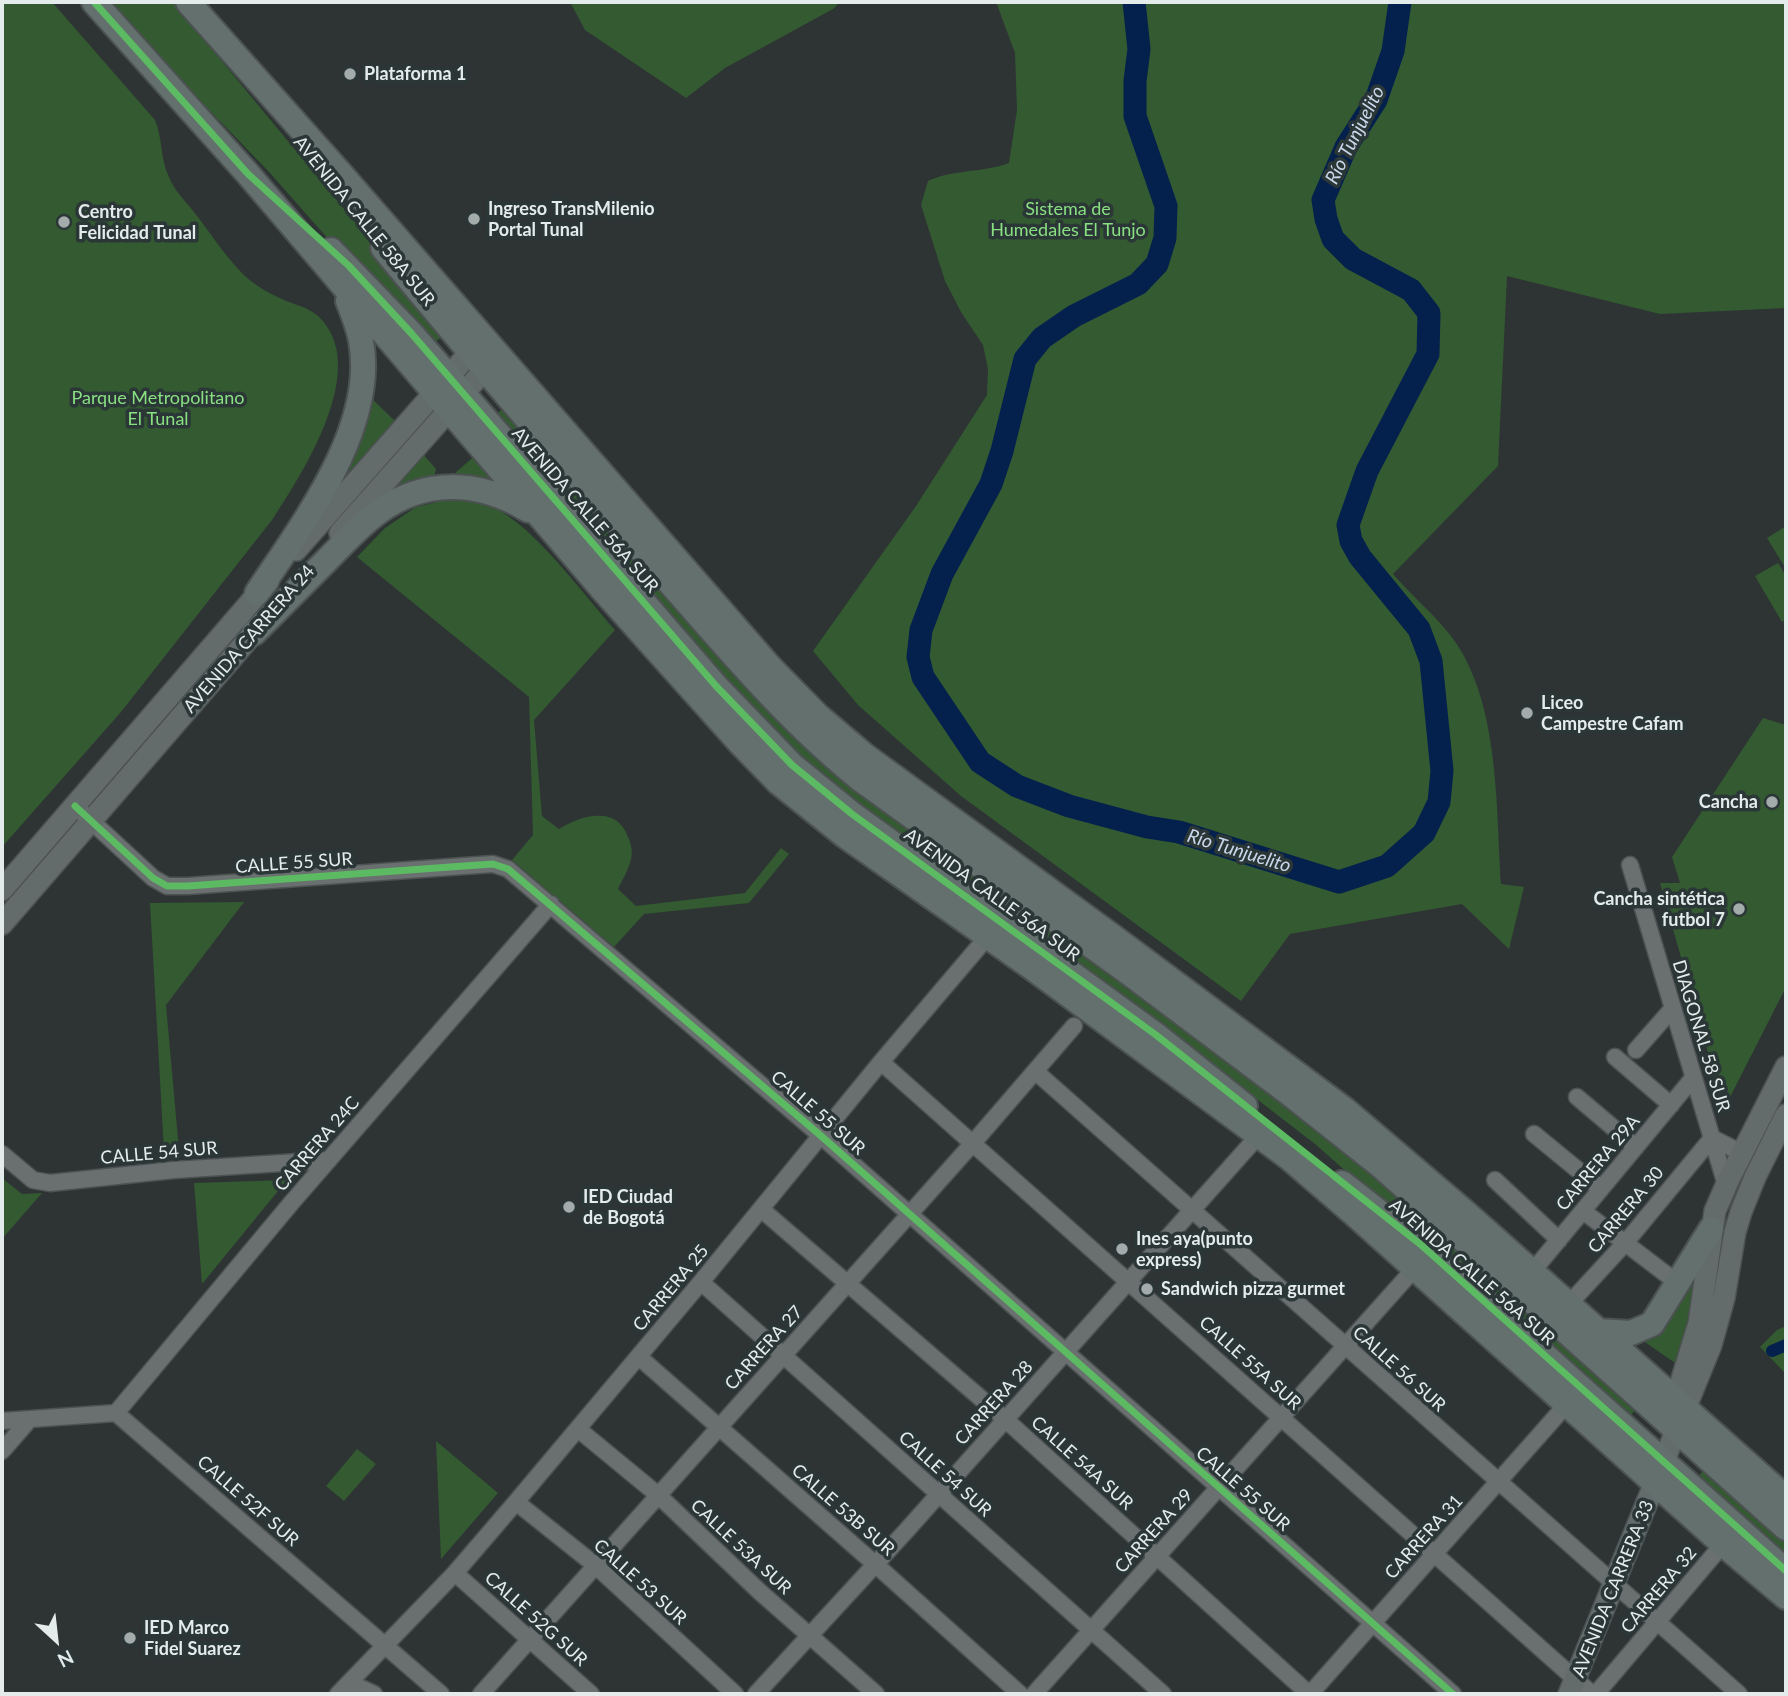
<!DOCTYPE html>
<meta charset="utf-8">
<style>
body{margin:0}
#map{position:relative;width:1788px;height:1696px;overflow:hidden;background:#2e3434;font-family:Lato,sans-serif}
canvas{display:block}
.frame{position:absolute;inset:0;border:4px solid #e4ebeb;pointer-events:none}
.north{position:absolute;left:21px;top:1605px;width:70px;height:70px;-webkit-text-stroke:5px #2b3637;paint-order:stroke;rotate:153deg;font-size:19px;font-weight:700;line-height:28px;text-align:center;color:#e4ebeb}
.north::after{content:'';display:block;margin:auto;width:24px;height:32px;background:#e4ebeb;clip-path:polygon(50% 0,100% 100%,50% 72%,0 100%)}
</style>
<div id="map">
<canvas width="1788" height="1696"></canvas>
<div class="frame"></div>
<div class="north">N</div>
</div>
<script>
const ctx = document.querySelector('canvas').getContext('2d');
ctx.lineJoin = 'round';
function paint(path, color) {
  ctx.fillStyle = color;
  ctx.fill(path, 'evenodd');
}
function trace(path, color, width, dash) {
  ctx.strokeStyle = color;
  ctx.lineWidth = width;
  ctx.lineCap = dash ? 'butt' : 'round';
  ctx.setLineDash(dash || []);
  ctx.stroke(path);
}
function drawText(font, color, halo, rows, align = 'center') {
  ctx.font = font + ' Lato,sans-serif';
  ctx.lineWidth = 7;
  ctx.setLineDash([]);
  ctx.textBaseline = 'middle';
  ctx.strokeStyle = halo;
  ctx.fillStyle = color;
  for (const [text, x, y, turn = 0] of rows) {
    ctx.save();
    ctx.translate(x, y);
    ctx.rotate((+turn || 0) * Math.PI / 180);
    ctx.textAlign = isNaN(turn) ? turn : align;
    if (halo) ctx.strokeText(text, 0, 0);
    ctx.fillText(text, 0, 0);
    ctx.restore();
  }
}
const green = new Path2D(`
 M2 2H52L155 120C163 139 160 159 169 177 174 190 185 201 194 212 209 231 223 253 240 271 252 284 268 293 284 300 295 305 308 307 318 316 372 366 303 473 272 520L121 712 2 847Z
 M105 2H173L382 255 444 335 430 346 337 249 270 173Z
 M570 2H840L833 9 725 68 686 98 585 30Z
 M996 2H1786V308L1660 314 1507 276 1498 466 1393 574C1411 595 1434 614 1451 636 1500 700 1496 808 1501 884L1524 887 1509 949 1462 904 1290 934 1241 1001 961 796 858 705 813 651 916 506 987 395 988 369 983 345 961 312 945 281 921 205 928 181C953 169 983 173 1009 163L1017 110 1015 53Z
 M369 396 396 422 313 519Z
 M504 408 985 876 974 892 801 764 492 417Z
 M423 454 436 469 433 481 372 508Z
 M477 454 513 495 456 480V472Z
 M446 500C461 501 480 501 494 508 533 525 586 597 615 630L534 720 542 816 559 829C581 815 617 805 628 837 631 843 633 852 631 859 629 869 622 880 618 889L636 906 745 893 781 848 789 854 749 903 644 914 614 947 512 860 533 835 529 697 357 557 385 528 416 507Z
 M1786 526V569L1767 538Z
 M1778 563 1786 576V619L1782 622 1755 576Z
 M1763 718 1786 725V987L1724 1109 1660 883H1680L1672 857Z
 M244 902 166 1005 179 1150 164 1151 150 903Z
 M1038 922 1284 1097 1640 1404 1627 1420 1315 1144 1245 1090 1031 933Z
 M2 1178 22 1194 42 1193 2 1239Z
 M287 1180 202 1284 194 1183Z
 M1699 1262 1698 1286 1678 1365 1642 1340Z
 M1786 1326V1373H1785L1760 1347 1777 1330Z
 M436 1441 498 1493 441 1559Z
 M357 1449 376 1464 344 1501 326 1486Z
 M1706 1467 1786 1540V1562L1694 1482Z`);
const canal = new Path2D(`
 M1772 1351 1786 1345`);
const river = new Path2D(`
 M1134 2 1139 49 1135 81V116L1166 206 1165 238 1157 264 1138 284 1074 316 1042 338 1025 359 1002 451 991 484 942 574 921 630 918 657 923 677 980 762 1017 786 1069 806 1147 827 1179 832 1339 882 1387 866 1424 833 1439 802 1442 771 1431 661 1419 629 1360 557 1351 541 1348 525 1367 471 1428 354 1429 313 1411 290 1353 259 1333 239 1326 219 1323 200 1346 147 1376 100 1393 51 1400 2`);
const minor = new Path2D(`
 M75 806 153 878 167 886H188L464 866 493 864 508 869 820 1135 1453 1694
 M1630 865 1726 1185
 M1636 1050 1673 1008
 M1615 1057 1671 1105
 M881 1062 1592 1694
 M1035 1071 1739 1694
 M1577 1097 1636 1147
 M1534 1134 1601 1189
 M2 1154 33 1180 50 1183 174 1170 329 1160
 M1495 1180 1559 1240
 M761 1209 1006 1420 1309 1694
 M1583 1211 1679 1284
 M1532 1272 1693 1078
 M701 1282 1163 1694
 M1568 1305 1626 1242 1712 1138 1742 1153
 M639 1357 875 1564 1020 1694
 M116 1413 293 1201 551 904
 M2 1421 116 1413 441 1694
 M578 1429 658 1495 760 1592 876 1694
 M2 1451 30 1419
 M516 1502 595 1565 735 1694
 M455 1573 591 1694
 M350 1683 374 1694
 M338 1694 455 1573 516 1502 701 1282 881 1062 1022 896
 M481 1694 973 1143 1074 1026
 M756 1694 906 1531 1259 1135
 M1034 1694 1415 1268
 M1310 1694 1567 1404
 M1596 1694 1723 1544`);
const major = new Path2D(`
 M340 533 495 358
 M296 550 481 340
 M2 890 268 582
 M2 924 264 621
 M1675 1402 1699 1323 1715 1211 1728 1181 1786 1067
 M1569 1694 1711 1345 1724 1298 1735 1232 1741 1212 1755 1177 1786 1115`);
const highway = new Path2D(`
 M94 2 248 174 602 589 740 743 778 782 844 835 1031 967 1288 1157 1353 1213 1723 1544 1786 1597
 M188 2 341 174 769 666 818 716 864 755 1116 939 1344 1109 1467 1214 1786 1498
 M383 248C470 354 560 457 650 560 717 636 781 715 860 779L1129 973 1294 1097 1381 1166 1786 1528
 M331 250 411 333 716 686 792 765 852 814 1156 1035 1245 1106
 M257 593C302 525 377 428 361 341 359 328 353 314 348 301
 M254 633C278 609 302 585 326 561 342 545 358 527 377 513 424 478 478 480 528 510
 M1342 1183 1420 1244 1786 1571
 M1598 1331 1631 1333 1652 1324 1711 1229`);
const cycleway = new Path2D(`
 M94 2 248 174 349 266 411 333 716 686 792 765 852 814 1156 1035 1420 1244 1786 1571
 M75 806 153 878 167 886H188L464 866 493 864 508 869 820 1135 1453 1694`);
const markers = [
 [350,74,7,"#a4abab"],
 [474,219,7,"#a4abab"],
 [64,222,7,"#a4abab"],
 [1527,713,7,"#a4abab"],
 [1772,802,7,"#a4abab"],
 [1739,909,7,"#a4abab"],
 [569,1207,7,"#a4abab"],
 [1122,1249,7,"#a4abab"],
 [1147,1289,7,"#a4abab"],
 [130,1638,7,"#a4abab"]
];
const poiNames = [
 ["Plataforma 1",364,74],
 ["Ingreso TransMilenio",488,209],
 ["Portal Tunal",488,230],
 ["Centro",78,212],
 ["Felicidad Tunal",78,233],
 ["Liceo",1541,703],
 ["Campestre Cafam",1541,724],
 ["Cancha",1758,802,"right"],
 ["Cancha sintética",1725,899,"right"],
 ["futbol 7",1725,920,"right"],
 ["IED Ciudad",583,1197],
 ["de Bogotá",583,1218],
 ["Ines aya(punto",1136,1239],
 ["express)",1136,1260],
 ["Sandwich pizza gurmet",1161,1289],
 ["IED Marco",144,1628],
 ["Fidel Suarez",144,1649]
];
const parkNames = [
 ["Sistema de",1068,209],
 ["Humedales El Tunjo",1068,230],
 ["Parque Metropolitano",158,398],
 ["El Tunal",158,419]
];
const streetNames = [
 ["AVENIDA CALLE 58A SUR",364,221,51],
 ["AVENIDA CALLE 56A SUR",585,510,49],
 ["AVENIDA CARRERA 24",249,639,-49],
 ["CALLE 55 SUR",294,863,-4],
 ["AVENIDA CALLE 56A SUR",992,895,36],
 ["DIAGONAL 58 SUR",1701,1036,73],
 ["CALLE 55 SUR",818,1113,41],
 ["CARRERA 24C",317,1144,-49],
 ["CALLE 54 SUR",159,1153,-5],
 ["CARRERA 29A",1598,1163,-50],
 ["CARRERA 30",1626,1210,-50],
 ["AVENIDA CALLE 56A SUR",1472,1272,41],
 ["CARRERA 25",671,1288,-50],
 ["CARRERA 27",764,1348,-48],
 ["CALLE 55A SUR",1250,1363,42],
 ["CALLE 56 SUR",1399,1369,42],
 ["CARRERA 28",994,1403,-48],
 ["CALLE 54A SUR",1082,1463,42],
 ["CALLE 54 SUR",945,1474,42],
 ["CALLE 55 SUR",1243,1489,41],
 ["CALLE 52F SUR",248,1501,41],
 ["CALLE 53B SUR",843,1510,41],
 ["CARRERA 29",1154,1531,-48],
 ["CARRERA 31",1424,1537,-48],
 ["CALLE 53A SUR",741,1547,43],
 ["CALLE 53 SUR",640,1582,42],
 ["AVENIDA CARRERA 33",1613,1589,-68],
 ["CARRERA 32",1659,1590,-50],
 ["CALLE 52G SUR",536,1619,42]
];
const waterNames = [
 ["Río Tunjuelito",1355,135,-63],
 ["Río Tunjuelito",1239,851,17]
];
paint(green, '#335a31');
trace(canal, '#04204d', 12);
trace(river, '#04204d', 23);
trace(minor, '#4c5151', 19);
trace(major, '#4c5151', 24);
trace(highway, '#4c5151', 28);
trace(minor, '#6a6f70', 16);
trace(major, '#636b6b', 21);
trace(highway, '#64706e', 24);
trace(cycleway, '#5cba63', 7);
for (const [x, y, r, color] of markers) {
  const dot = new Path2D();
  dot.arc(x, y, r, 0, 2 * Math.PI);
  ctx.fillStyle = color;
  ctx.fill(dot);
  trace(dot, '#2b3637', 2.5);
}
drawText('bold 18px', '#e4ebeb', '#2b3637', poiNames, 'left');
drawText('18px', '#89e081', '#2b3637', parkNames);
drawText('18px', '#e4ebeb', '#2b3637', streetNames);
drawText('italic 19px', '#cad7eb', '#2b3637', waterNames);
</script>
